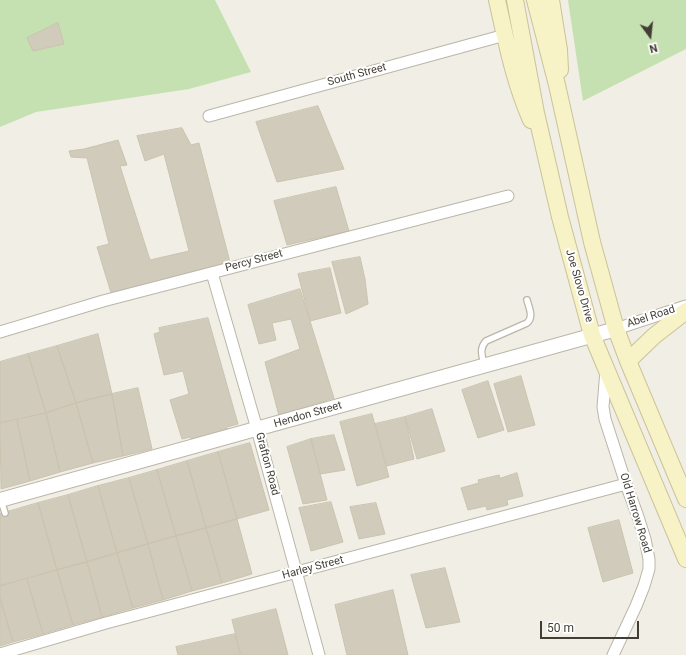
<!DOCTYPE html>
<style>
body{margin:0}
#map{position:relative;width:686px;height:655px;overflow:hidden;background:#f0eee5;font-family:Roboto,sans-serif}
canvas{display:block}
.north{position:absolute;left:630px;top:16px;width:40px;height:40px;-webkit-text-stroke:3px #fff;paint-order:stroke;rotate:165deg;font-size:11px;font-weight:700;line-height:16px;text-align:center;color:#423e35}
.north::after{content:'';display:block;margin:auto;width:14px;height:18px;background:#423e35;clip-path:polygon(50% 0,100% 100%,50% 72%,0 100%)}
.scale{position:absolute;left:540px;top:621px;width:99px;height:18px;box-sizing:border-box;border:2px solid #423e35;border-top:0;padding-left:5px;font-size:12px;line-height:14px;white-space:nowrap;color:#423e35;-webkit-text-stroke:3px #fff;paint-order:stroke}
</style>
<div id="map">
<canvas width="686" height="655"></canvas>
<div class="north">N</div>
<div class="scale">50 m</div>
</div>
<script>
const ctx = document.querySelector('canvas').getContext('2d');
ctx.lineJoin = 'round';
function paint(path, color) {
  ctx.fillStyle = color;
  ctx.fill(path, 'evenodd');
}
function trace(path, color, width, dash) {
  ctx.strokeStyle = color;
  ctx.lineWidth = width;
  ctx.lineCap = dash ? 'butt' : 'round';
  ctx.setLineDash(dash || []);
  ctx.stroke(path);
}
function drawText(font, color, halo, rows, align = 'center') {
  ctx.font = font + ' Roboto,sans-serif';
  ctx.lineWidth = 4;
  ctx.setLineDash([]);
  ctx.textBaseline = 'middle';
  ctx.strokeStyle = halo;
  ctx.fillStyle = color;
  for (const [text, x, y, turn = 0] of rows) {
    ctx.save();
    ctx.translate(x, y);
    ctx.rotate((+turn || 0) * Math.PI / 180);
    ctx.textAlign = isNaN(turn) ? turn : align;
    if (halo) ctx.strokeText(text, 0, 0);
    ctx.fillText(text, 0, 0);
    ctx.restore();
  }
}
const green = new Path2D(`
 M0 0H215L251 72 189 89 36 112 0 127Z
 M568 0H686V49L583 101Z`);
const building = new Path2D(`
 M58 23 64 44 33 51 27 38Z
 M318 106 344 169 277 182 256 122Z
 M182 128 191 145 199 143 231 266 112 296 97 247 109 244 87 158 71 157 69 151 84 149 118 140 127 165 120 166 150 260 189 251 164 154 145 161 137 136Z
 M336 187 349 231 287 245 274 201Z
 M360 257 365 279 368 304 346 314 332 262Z
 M330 268 341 313 310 321 298 274Z
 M300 289 334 398 279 416 265 362 300 349 291 319 272 323 276 340 259 344 248 305Z
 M208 318 238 424 227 427V431L192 440 190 437 182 439 170 400 189 394 183 371 164 375 154 334 160 332 159 328Z
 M98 334 112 394 76 403 57 346Z
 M57 346 76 403 46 413 28 354Z
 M28 354 46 413 0 423V362Z
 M521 376 535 425 508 432 494 384Z
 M488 381 504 430 478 438 462 390Z
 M138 388 152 449 123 456 112 394Z
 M112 394 123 456 93 463 76 403Z
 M76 403 93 463 60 472 46 413Z
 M432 409 445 451 417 459 405 417Z
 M46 413 60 472 30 481 17 420Z
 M372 414 389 477 357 486 340 422Z
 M405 417 414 459 387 466 375 424Z
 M17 420 30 481 1 489 0 423Z
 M334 435 345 470 320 474 311 439Z
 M311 439 327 500 303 504 287 447Z
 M250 443 269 510 237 519 218 452Z
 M218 452 237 519 206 528 187 461Z
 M187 461 206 528 176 536 157 470Z
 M157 470 176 536 148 544 129 478Z
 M517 473 523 496 507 500 508 505 487 510 486 506 468 510 461 488 479 483 478 480 499 475 500 478Z
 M129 478 148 544 117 553 98 486Z
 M98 486 117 553 87 562 68 495Z
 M68 495 87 562 57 570 38 503Z
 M331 502 343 542 311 551 299 508Z
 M38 503 57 570 0 586V514Z
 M376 503 385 534 359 539 350 507Z
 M237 519 252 574 222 583 206 528Z
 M619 520 633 573 603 582 588 528Z
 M206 528 222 583 192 591 176 536Z
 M176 536 192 591 163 600 148 544Z
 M148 544 163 600 133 608 117 553Z
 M117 553 133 608 102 617 87 562Z
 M87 562 102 617 73 625 57 570Z
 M445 568 460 622 426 628 411 575Z
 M57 570 73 625 43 634 27 579Z
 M27 579 43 634 13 642 0 598V586Z
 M393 590 408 655H347L335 605Z
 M0 598 13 642 0 646Z
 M276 609 288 655H241L232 620Z
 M235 634 240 655H178L176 647Z`);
const service = new Path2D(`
 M484 365C482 355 479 349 486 341L527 323C534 317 529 308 527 300
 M1 500 5 513`);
const minor = new Path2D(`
 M209 116 505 35
 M212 273 257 429 319 655
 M616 329 686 306
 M0 332 103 301 508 196
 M606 370 603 407 605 419 626 484 637 514 645 539 649 559V569L644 586 636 606 613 655
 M0 654 106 623 626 484`);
const tertiary = new Path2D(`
 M0 500 616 329`);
const secondary = new Path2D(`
 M497 0C506 40 514 82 531 120
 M515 0 536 113 560 217 592 335 686 559
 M535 0 557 85 592 242 616 329 628 361 686 499
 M551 0 559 50 560 70
 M628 361 654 336 686 311`);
const streetNames = [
 ["South Street",357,75,-15],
 ["Percy Street",254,261,-15],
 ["Joe Slovo Drive",579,286,74],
 ["Abel Road",651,317,-18],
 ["Hendon Street",308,415,-16],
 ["Grafton Road",267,464,75],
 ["Old Harrow Road",635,513,73],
 ["Harley Street",313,568,-15]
];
paint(green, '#c6e1b1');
paint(building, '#d1cbbb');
trace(building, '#cac3af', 1);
trace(service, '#bbb6a8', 8);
trace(minor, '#bbb6a8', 13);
trace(tertiary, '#bbb6a8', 16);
trace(secondary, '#cbc398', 18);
trace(service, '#fff', 5.5);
trace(minor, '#fff', 11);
trace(tertiary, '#fff', 14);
trace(secondary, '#f8f2c7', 16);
drawText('11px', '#423e35', '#fff', streetNames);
</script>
